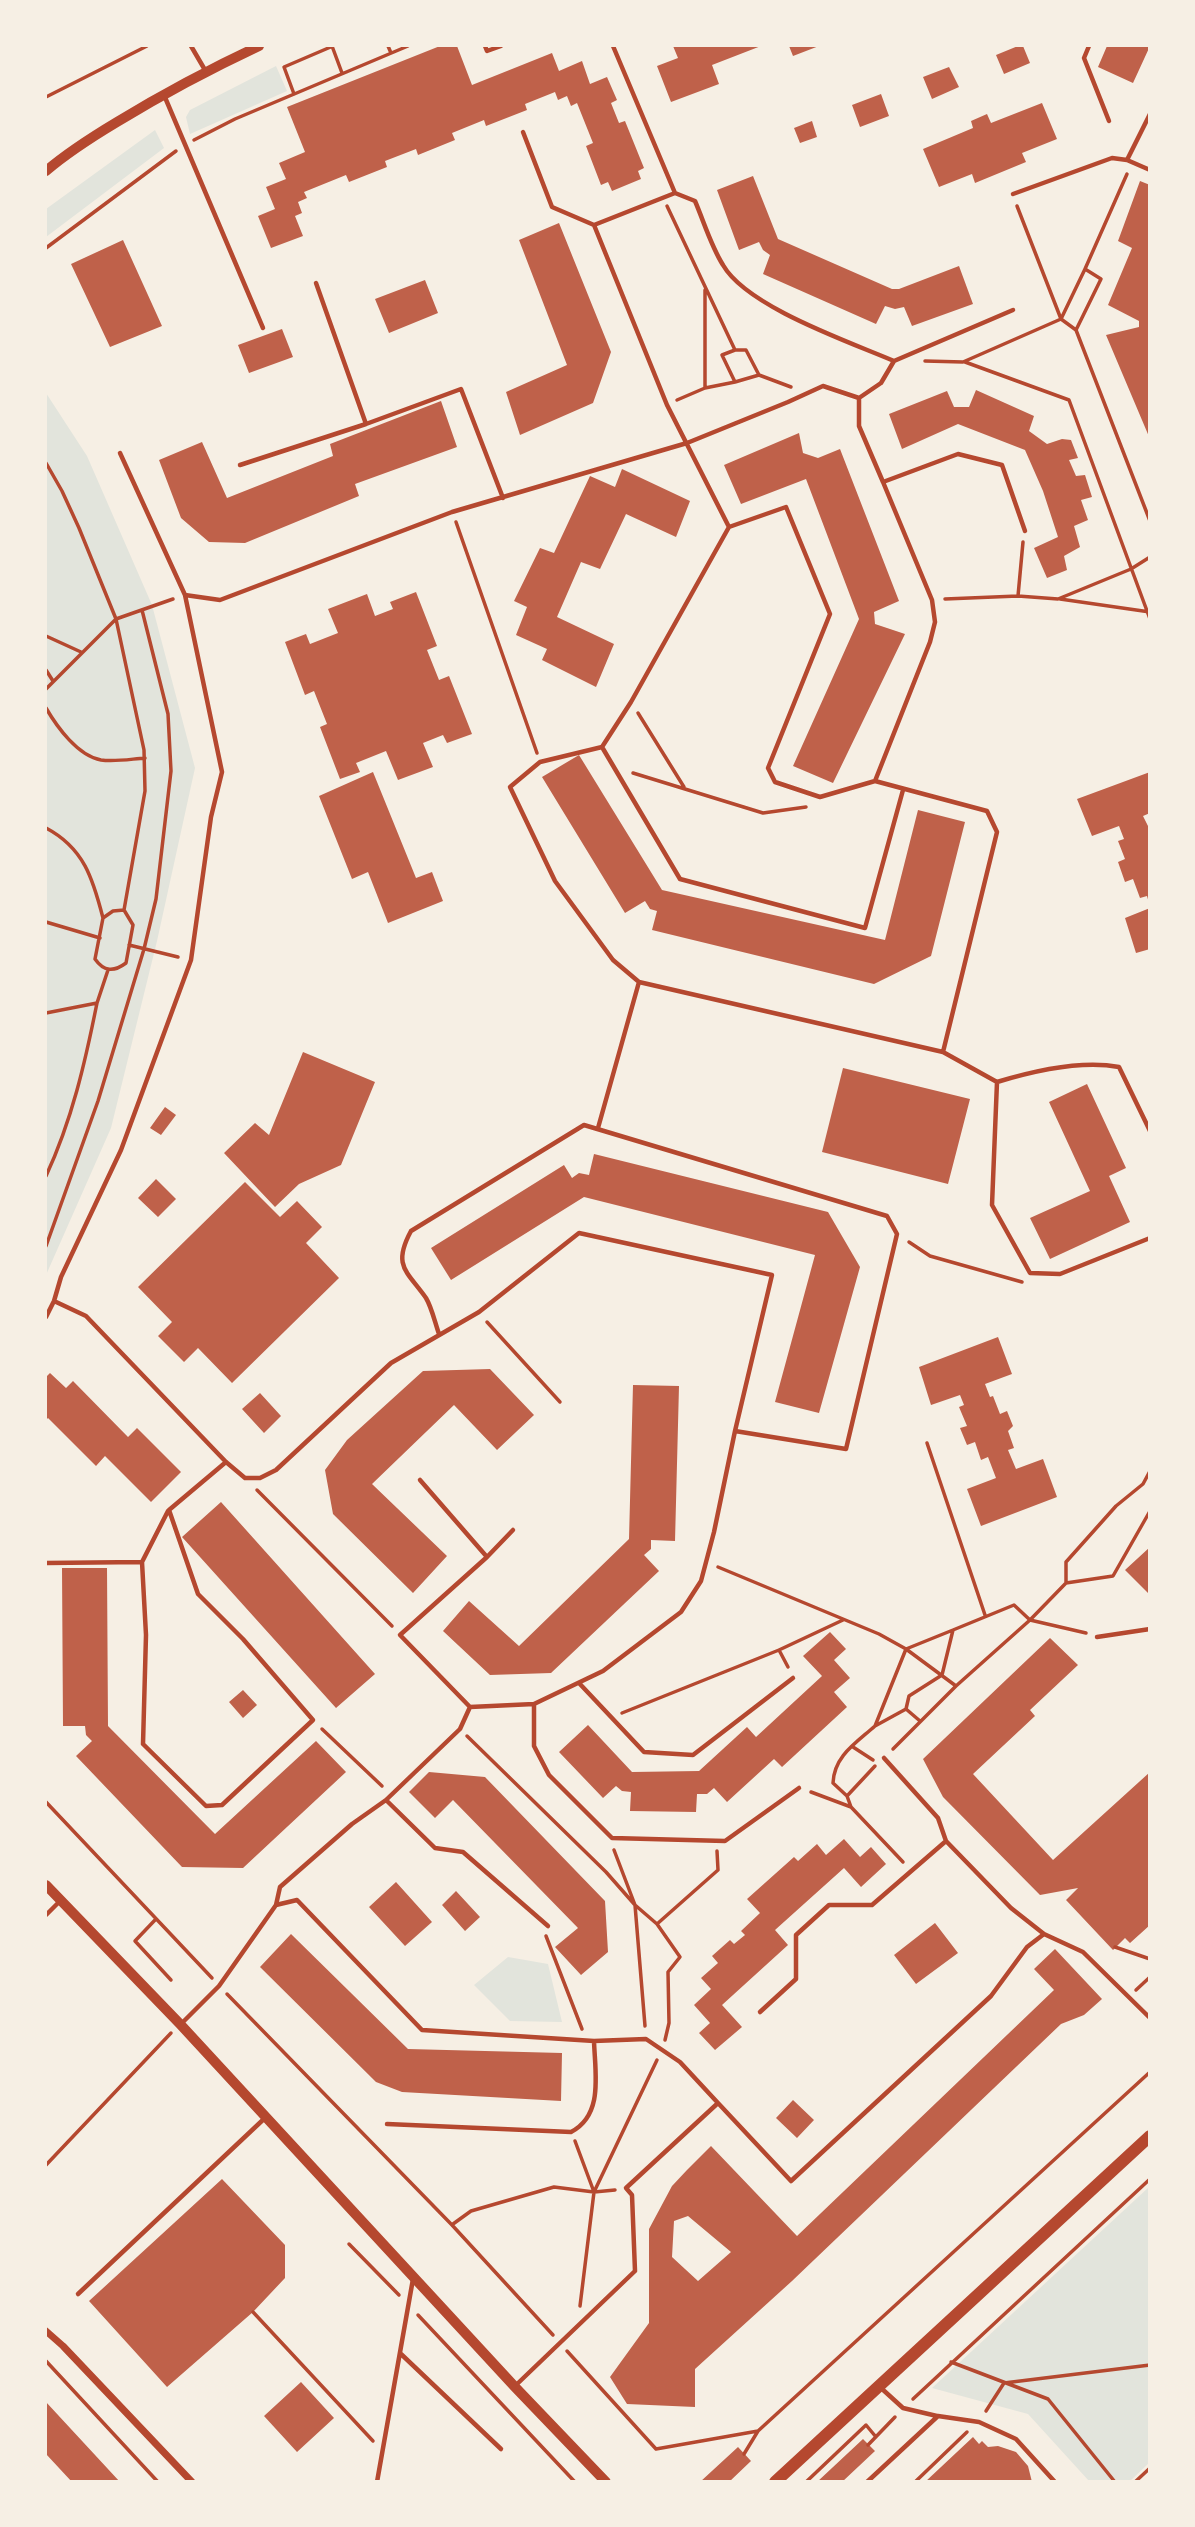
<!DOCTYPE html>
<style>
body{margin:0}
#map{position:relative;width:1195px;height:2527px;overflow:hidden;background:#f6efe4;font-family:"Fira Sans Condensed",sans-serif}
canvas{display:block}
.frame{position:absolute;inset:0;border:47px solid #f6efe4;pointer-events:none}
</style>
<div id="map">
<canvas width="1195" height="2527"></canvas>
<div class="frame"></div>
</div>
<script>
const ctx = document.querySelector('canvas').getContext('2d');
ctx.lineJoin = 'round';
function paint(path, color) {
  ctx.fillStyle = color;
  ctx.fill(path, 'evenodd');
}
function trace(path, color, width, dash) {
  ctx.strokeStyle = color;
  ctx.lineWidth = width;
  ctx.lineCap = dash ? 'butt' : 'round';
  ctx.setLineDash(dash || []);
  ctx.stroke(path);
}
const green = new Path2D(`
 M276 66 287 91 190 134 186 117 190 110Z
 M155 130 164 148 46 237V209Z
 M46 393 87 456 152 605 195 768 157 941 111 1128 46 1275Z
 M508 1957 548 1964 562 2022 510 2021 474 1985Z
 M1149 2187V2463L1130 2481H1089L1028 2414 932 2388Z`);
const building = new Path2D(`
 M440 46H457L472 85 552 53 559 71 582 61 590 84 607 77 617 100 611 103 619 123 625 121 644 168 638 171 641 179 612 191 608 182 601 185 586 146 593 143 577 103 571 106 567 96 558 100 555 92 525 104 527 110 486 126 484 120 452 133 455 140 418 155 416 149 385 161 387 167 349 182 346 175 304 192 307 198 298 202 302 213 295 216 303 236 271 248 258 216 275 209 266 187 286 179 279 163 305 152 287 107Z
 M673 46H761L712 65 719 84 671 102 657 66 678 58Z
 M789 46H819L793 56Z
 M1018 46H1023L1030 63 1004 74 996 55Z
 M1107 46H1150L1133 83 1098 67Z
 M949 67 959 87 932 99 923 77Z
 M881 94 889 116 860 127 852 105Z
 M1042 103 1057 139 1022 153 1026 162 975 183 972 174 939 187 923 149 973 128 971 121 987 114 991 123Z
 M812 121 817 137 800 143 794 128Z
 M753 176 778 239 892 289H899L959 266 973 304 912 326 904 307 895 309 885 306 876 324 763 274 770 255 763 250 759 242 739 250 717 190Z
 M1140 181 1150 185V439L1106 335 1139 327V321L1108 305 1132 248 1118 241Z
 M559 223 611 352 593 403 520 435 506 392 567 365 519 240Z
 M123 240 162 326 110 347 71 264Z
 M425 280 438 313 389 333 375 299Z
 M282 329 293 357 249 373 238 345Z
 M976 390 1034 416 1029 431 1047 444 1062 439 1071 440 1078 458 1069 460 1076 476 1085 475 1092 497 1081 500 1088 520 1074 526 1080 547 1064 556 1067 570 1047 578 1034 548 1058 537 1043 491 1025 450 958 424 902 449 889 414 947 391 954 407H969Z
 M441 401 457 447 355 484 359 496 245 543 209 542 181 518 159 460 202 442 227 498 333 456 330 444Z
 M799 433 803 453 818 458 840 449 899 601 874 612 875 624 905 634 833 783 793 766 859 619 806 479 741 504 724 465Z
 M622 469 690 501 676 537 626 514 600 569 581 562 557 617 614 644 596 687 542 660 547 649 516 635 527 607 514 601 540 548 554 553 590 476 615 487Z
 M416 592 437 646 427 650 439 680 449 676 472 734 447 743 443 735 423 743 433 767 398 780 386 751 356 763 360 772 340 779 320 727 327 724 314 691 305 695 285 642 306 634 310 644 338 633 328 609 367 594 375 616 393 609 390 602Z
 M579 755 662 890 885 940 918 810 965 822 931 956 874 984 652 930 657 911 650 909 645 901 625 913 542 777Z
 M373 772 416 878 432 872 443 901 388 923 368 872 352 879 319 796Z
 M1150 772V813L1143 816 1150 830 1149 903 1147 896 1140 898 1133 879 1125 882 1118 862 1125 859 1118 841 1124 839 1119 826 1092 836 1077 799Z
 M1150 908V949L1136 953 1125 918Z
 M303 1052 375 1082 341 1165 299 1184 275 1207 224 1153 255 1123 269 1135Z
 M843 1068 970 1099 948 1184 822 1152Z
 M1087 1084 1126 1168 1109 1176 1130 1222 1050 1259 1030 1218 1090 1191 1049 1102Z
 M165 1107 176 1115 161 1135 150 1128Z
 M594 1154 828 1212 860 1267 819 1413 775 1402 815 1255 584 1197 451 1280 431 1248 564 1165 572 1178 579 1173 589 1175Z
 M156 1179 176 1199 158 1217 138 1198Z
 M245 1182 280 1217 297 1201 322 1227 306 1243 339 1278 232 1383 198 1348 184 1362 158 1336 172 1322 138 1287Z
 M998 1337 1012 1374 985 1384 990 1397 993 1396 1000 1414 1007 1411 1013 1426 1008 1431 1014 1448 1008 1450 1016 1469 1043 1459 1057 1497 981 1526 967 1489 996 1478 988 1457 981 1460 975 1442 967 1445 960 1428 967 1426 959 1407 964 1405 960 1395 931 1405 919 1367Z
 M490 1369 534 1415 497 1450 454 1405 372 1484 447 1556 413 1593 333 1514 325 1470 347 1440 423 1371Z
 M50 1373 66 1388 73 1381 128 1437 137 1428 181 1472 151 1502 105 1456 96 1466 48 1418 46 1420V1377Z
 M633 1385 679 1386 675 1541 651 1540V1549L644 1555 659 1571 551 1673 490 1675 443 1631 469 1601 519 1646 629 1539Z
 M260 1393 281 1416 264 1433 242 1409Z
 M221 1502 375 1674 336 1708 182 1537Z
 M1150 1547V1595L1125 1570Z
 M62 1568H107L108 1726 215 1834 316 1741 346 1772 243 1868 182 1867 76 1756 92 1741 86 1735 85 1726H63Z
 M830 1632 846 1649 834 1660 850 1678 834 1692 847 1707 782 1767 774 1759 727 1802 714 1788 707 1794H697L696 1812 630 1811 631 1792 622 1791 616 1786 603 1798 559 1752 588 1725 632 1772 699 1771 747 1727 756 1737 822 1676 803 1656Z
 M1050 1638 1078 1665 1030 1710 1035 1716 973 1774 1053 1860 1150 1772V1925L1130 1943 1125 1938 1113 1950 1066 1900 1078 1888 1040 1895 943 1797 923 1759Z
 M243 1690 257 1705 243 1718 229 1702Z
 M429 1772 485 1777 605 1901 608 1952 581 1975 555 1947 578 1928 453 1800 435 1818 409 1792Z
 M844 1839 860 1857 871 1847 886 1864 861 1887 844 1868 775 1930 788 1945 722 2005 742 2027 715 2050 699 2033 710 2023 694 2005 711 1989 701 1978 718 1963 712 1956 730 1940 734 1944 745 1935 741 1931 760 1913 747 1899 794 1857 798 1861 817 1844 826 1855Z
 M396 1882 432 1922 405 1946 369 1907Z
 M456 1891 480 1917 465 1931 442 1905Z
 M935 1923 958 1953 916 1984 894 1955Z
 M291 1934 408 2049 562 2053 561 2101 402 2092 376 2082 260 1967Z
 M1055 1949 1102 1999 1084 2015 1061 2024 792 2281 695 2369V2407L627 2404 610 2377 649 2323V2229L672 2186 687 2170 711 2146 797 2236 1054 1990 1034 1969ZM688 2216 731 2252 698 2281 672 2257 674 2221Z
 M793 2100 814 2120 797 2138 776 2118Z
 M222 2179 285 2245V2278L253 2312 167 2387 89 2301Z
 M301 2382 334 2418 297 2452 264 2416Z
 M46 2402 120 2482H72L46 2454Z
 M973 2437 979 2444 982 2441 988 2447 998 2446 1016 2452 1028 2466 1032 2482H925Z
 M863 2439 875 2451 842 2482H817Z
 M738 2447 751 2461 729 2482H700Z`);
const path = new Path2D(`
 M332 46 342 73
 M388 46 391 53
 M294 94 284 67 333 46
 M46 97 147 46
 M194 140 235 119 408 46
 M667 206 735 350
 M1017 206 1061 319 1085 269
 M46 248 176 151
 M1076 330 1101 279 1085 269 1127 174
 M925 361 963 362 1061 319 1076 330 1150 521
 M965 362 1069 400 1150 619
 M759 375 746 350H735L722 355 735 382 759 375 791 387
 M705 388V290
 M677 400 705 388 735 382
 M46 463 62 491 79 528 116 619 144 750 145 791 124 910
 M456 522 537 753
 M1018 596 1023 542
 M945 599 1018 596 1058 599 1131 569 1150 557
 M1060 599 1150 612
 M46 636 81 652
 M46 670 53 681
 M46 689 116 619 173 599
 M46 708C57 727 78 756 101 760 115 762 131 759 145 758
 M638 713 684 787
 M633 773 763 813 806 807
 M46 828C84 848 93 879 103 918
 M124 910 133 925 126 963C114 972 104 972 95 959L103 918 113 911Z
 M46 922 100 938
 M129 945 178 957
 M46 1013 97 1003 108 970
 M46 1176C72 1120 85 1063 97 1003
 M909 1242 930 1256 1022 1282
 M46 1246 98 1101 144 949 156 899 171 771 168 714 142 610
 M487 1322 560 1402
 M927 1443 985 1615
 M257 1490 392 1626
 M718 1567 879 1634 906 1649 956 1686 893 1749
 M1066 1583V1562L1116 1506 1143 1484 1150 1471
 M953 1630 942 1675 909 1696 906 1709 875 1726 906 1649Z
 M953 1630 1014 1605 1030 1620 1086 1633
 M779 1650 788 1667
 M956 1686 1030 1620 1066 1583 1113 1576 1150 1511
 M906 1709 920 1721
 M622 1713 779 1650 843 1620
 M875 1726C856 1743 834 1756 833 1783L847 1796 875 1766
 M322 1729 382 1786
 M467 1736 606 1872 635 1905 645 2026
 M853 1747 873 1760
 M811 1792 851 1807
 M847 1796 851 1807 903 1862
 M46 1802 212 1978
 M614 1850 635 1905 657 1924 718 1870 717 1851
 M155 1920 135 1941 171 1980
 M657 1924 680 1957 668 1972 669 2023 665 2040
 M546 1936 582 2029
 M1115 1947 1150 1959
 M1136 1990 1150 1977
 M227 1994 452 2225 553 2335
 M575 2141 594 2192 615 2190
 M46 2165 171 2033
 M453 2224 471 2211 554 2187 594 2192
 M349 2244 399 2295
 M580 2306 594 2192 657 2060
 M253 2312 373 2441
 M418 2315 575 2482
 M567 2351 656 2449 758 2431
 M46 2361 158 2482
 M951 2362 1048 2399 1115 2482
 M913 2399 1150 2179
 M986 2411 1004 2383 1150 2365
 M868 2445 895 2417
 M744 2454 758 2431 1150 2072
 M806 2482 866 2425 876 2437
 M915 2482 967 2432
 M1135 2482 1150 2468`);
const service = new Path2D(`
 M191 46 205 70
 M485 46 487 51 501 46
 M613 46 675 193 695 201C704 222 711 246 723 265 747 307 850 342 894 361L1013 310
 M1089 46 1084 58 1109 121
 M164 95 263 328
 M523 132 552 207 594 225 675 193
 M1127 160 1150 170
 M1013 194 1112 158 1127 160 1150 114
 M594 225 667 405 729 527 631 702 602 747 680 879 865 928 903 790
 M316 283 366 424
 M894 361 881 383 859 398V426L883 482 958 454 1002 465 1025 531
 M240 465 366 424 461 389 503 498
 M883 482 932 600 935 622 930 642 875 781 987 811 997 832 943 1052 997 1082C1033 1071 1082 1060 1119 1067L1150 1131
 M729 527 786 507 830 614 768 768 775 782 820 797 875 781
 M185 595 220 600 452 512 687 443 788 402 823 386 859 398
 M602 747 540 762 510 787 555 881 613 960 639 982 943 1052
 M997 1082 992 1205 1030 1273 1060 1274 1150 1238
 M598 1128 639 982
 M54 1301 86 1316 226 1462 245 1478H260L276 1470 391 1363 479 1312 579 1233 772 1275 735 1431
 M46 1317 54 1301 61 1277 121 1150 191 960 211 817 222 772 185 595 120 453
 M439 1334C435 1323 432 1308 426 1298 407 1271 392 1266 411 1231L584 1125 887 1216 897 1234 846 1449 735 1431 714 1532 701 1581 681 1612 603 1671 534 1704V1746L549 1775 612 1838 725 1841 799 1788
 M420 1480 487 1557
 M513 1530 487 1557 400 1635 470 1707 534 1704
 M142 1562 146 1635 143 1744 206 1806 222 1805 313 1720 243 1639 198 1594 169 1510 226 1462
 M46 1563 142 1562 168 1511
 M1097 1637 1150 1629
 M579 1683 644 1752 693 1755 793 1678
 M470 1707 460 1729 386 1800 435 1848 463 1852 548 1926
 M884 1758 938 1818 946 1841 1011 1908 1044 1934 1083 1952 1150 2018
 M276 1905 280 1887 352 1824 386 1800
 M46 1915 60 1901
 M760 2012 796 1979V1935L829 1905H872L946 1841
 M181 2024 219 1986 276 1905 297 1900 422 2030 594 2041 646 2039 680 2062 718 2103
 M387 2124 571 2132C604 2115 595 2073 594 2041
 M78 2294 266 2117
 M401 2354 501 2449
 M515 2386 635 2271 632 2195 626 2188 718 2103 791 2181 991 1996 1027 1947 1044 1934
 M881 2388 903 2408 937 2416
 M377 2482 413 2279
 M867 2482 938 2416 979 2422 1016 2439 1055 2482`);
const minor = new Path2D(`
 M46 2331 63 2346 192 2482`);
const tertiary = new Path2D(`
 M46 171C67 153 92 137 117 122 163 94 210 69 259 46
 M46 1885 180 2024 515 2387 606 2482`);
const secondary = new Path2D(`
 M775 2482 1150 2136`);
paint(green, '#e2e4dc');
paint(building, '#bf614a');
trace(path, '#b5482f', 3.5);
trace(service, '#b5482f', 4.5);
trace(minor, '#b5482f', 7);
trace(tertiary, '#b5482f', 10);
trace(secondary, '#b5482f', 12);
</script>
